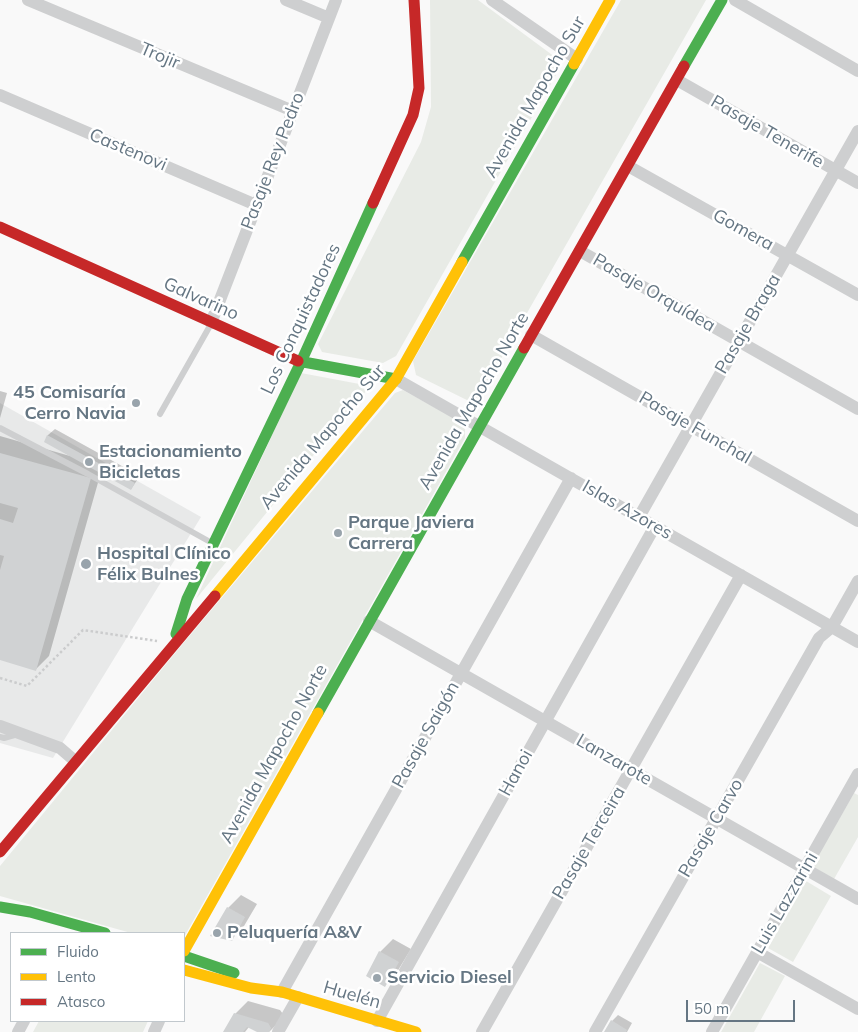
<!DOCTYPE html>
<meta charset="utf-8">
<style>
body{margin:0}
#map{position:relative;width:858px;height:1032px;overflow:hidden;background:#f9f9f9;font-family:Mulish,sans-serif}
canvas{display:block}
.legend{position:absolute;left:10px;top:932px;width:175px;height:90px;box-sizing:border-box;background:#fff;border:1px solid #c1c8cd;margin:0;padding:6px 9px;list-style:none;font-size:15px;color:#657683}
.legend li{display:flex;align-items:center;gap:10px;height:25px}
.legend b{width:25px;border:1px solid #c1c8cd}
.scale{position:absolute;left:686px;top:1000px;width:109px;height:22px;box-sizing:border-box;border:2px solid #657683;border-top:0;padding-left:6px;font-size:15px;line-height:18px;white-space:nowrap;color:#657683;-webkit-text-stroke:4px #fff;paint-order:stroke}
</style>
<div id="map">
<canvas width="858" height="1032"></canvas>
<ul class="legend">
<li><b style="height:6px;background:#4caf50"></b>Fluido</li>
<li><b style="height:6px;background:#ffc107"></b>Lento</li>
<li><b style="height:6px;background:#c62828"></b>Atasco</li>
</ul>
<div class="scale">50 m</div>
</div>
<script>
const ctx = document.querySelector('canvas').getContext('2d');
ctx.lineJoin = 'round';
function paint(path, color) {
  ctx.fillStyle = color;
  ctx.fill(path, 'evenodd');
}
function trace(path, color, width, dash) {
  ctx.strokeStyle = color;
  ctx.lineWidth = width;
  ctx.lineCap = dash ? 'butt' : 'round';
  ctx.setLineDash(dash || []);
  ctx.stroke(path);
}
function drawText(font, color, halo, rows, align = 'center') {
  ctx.font = font + ' Mulish,sans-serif';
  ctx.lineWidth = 5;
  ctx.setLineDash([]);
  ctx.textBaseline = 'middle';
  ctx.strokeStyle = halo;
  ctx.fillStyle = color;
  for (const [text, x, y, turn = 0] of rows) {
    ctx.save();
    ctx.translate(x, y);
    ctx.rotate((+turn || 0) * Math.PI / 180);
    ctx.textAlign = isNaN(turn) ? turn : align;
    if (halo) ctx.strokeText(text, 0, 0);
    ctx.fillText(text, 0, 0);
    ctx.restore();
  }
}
const built = new Path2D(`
 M0 403 201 517 53 758 0 743Z`);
const green = new Path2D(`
 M430 0H478L555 57 557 73 396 356 383 363 322 352 318 344 421 142 431 107Z
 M621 0H706L475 404 416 375 413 361Z
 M301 373 370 386 196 599Z
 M403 390 461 422 465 429V438L184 937V933H131L0 896V866L181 646 395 393Z
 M854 793 858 795V837L834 879 812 866Z
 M806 881 831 896 793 962 768 948Z
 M760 963 785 976 754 1032H721Z
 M39 1021H148L143 1032H33Z`);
const shadow = new Path2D(`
 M0 391 7 393 0 418Z
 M55 429 140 476 131 489 101 472 49 656 36 669 0 659V436L70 456 46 441 48 435Z
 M241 895 257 904 244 926 231 939 212 935 228 908Z
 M393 939 411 949 397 972 385 985 380 952Z
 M248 1001 280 1010 283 1014 279 1022 269 1032H260L249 1027 245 1032H225L235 1014Z
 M618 1015 632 1023 627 1032H605L612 1021Z`);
const building = new Path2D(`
 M47 435 135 483 131 490 44 442Z
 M0 453 91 478 36 671 0 660V570L4 556 0 555V519L13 523 18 508 0 503Z
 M227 907 245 917 232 941 210 936Z
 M379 951 399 962 385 987 366 976Z
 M234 1013 268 1023 271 1028 269 1032H257L247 1027 243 1032H223Z
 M611 1020 627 1030 626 1032H604Z`);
const path = new Path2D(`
 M0 678 27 686 83 630 157 641`);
const lane = new Path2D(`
 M160 414 211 324
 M0 428 88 474 212 543
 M0 737 4 738 18 734`);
const street = new Path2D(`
 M28 0 293 111
 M286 0 329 18
 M492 0 577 59
 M735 0 858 71
 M677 80 858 183
 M0 95 256 205
 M628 166 858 295
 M580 251 858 409
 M211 323 336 0
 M531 335 858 521
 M396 379 858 642
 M639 517 858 131
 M369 621 858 899
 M0 726 60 748 75 761
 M757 952 858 1009
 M282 992 571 478
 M377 1021 655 526
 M18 1032 24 1021
 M154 1032 159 1021
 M278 1032 298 997
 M482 1032 741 575
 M595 1032 819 638 832 627 858 581
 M712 1032 858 774`);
const fast = new Path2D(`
 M684 66 722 0
 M462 262 574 64
 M298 361 396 379
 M176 634 187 599 301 362 373 203
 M318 713 524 348
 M0 907 30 912 105 933
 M184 956 234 973`);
const slow = new Path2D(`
 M574 64 610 0
 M215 596 396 379 462 262
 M184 951 318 713
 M184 970 251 988 282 992 416 1032`);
const jam = new Path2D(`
 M373 203 413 115 419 88 414 0
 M0 227 298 361
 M524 348 684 66
 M0 852 215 596`);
const markers = [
 [136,403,5,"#99a4ac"],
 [89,462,5,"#99a4ac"],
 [338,533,5,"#99a4ac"],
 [86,564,6,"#99a4ac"],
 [217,933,5,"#99a4ac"],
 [377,978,5,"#99a4ac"]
];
const streetNames = [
 ["Trojir",160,56,23],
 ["Avenida Mapocho Sur",535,97,-60],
 ["Pasaje Tenerife",767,132,30],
 ["Castenovi",128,150,23],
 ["Pasaje Rey Pedro",273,161,-69],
 ["Gomera",743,230,29],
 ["Pasaje Orquídea",654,293,30],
 ["Galvarino",201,299,24],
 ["Los Conquistadores",301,319,-65],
 ["Pasaje Braga",748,324,-60],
 ["Avenida Mapocho Norte",474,401,-60],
 ["Pasaje Funchal",695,428,30],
 ["Avenida Mapocho Sur",323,437,-50],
 ["Islas Azores",627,510,30],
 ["Pasaje Saigón",426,735,-61],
 ["Avenida Mapocho Norte",274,754,-61],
 ["Lanzarote",614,760,30],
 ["Hanoi",516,773,-61],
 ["Pasaje Carvo",711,828,-60],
 ["Pasaje Terceira",589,843,-60],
 ["Luis Lazzarini",785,903,-60],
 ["Huelén",352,995,16]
];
const poiNames = [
 ["45 Comisaría",126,393,"right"],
 ["Cerro Navia",126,414,"right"],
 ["Estacionamiento",99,452],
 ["Bicicletas",99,473],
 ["Parque Javiera",348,523],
 ["Carrera",348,544],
 ["Hospital Clínico",97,554],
 ["Félix Bulnes",97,575],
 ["Peluquería A&V",227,933],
 ["Servicio Diesel",387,978]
];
paint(built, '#e8e9e9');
paint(green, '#e8ebe6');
paint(shadow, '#0003');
paint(building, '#d0d2d3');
trace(path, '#cbcccd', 2.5, [2.5, 2.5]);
trace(lane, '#cecfd0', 6);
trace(street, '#cecfd0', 12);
trace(fast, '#4caf50', 11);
trace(slow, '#ffc107', 11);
trace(jam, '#c62828', 11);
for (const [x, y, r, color] of markers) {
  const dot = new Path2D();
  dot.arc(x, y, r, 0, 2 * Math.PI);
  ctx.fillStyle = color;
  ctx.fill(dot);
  trace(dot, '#fff', 2);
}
drawText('18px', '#657683', '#fff', streetNames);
drawText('bold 18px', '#657683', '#fff', poiNames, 'left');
</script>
